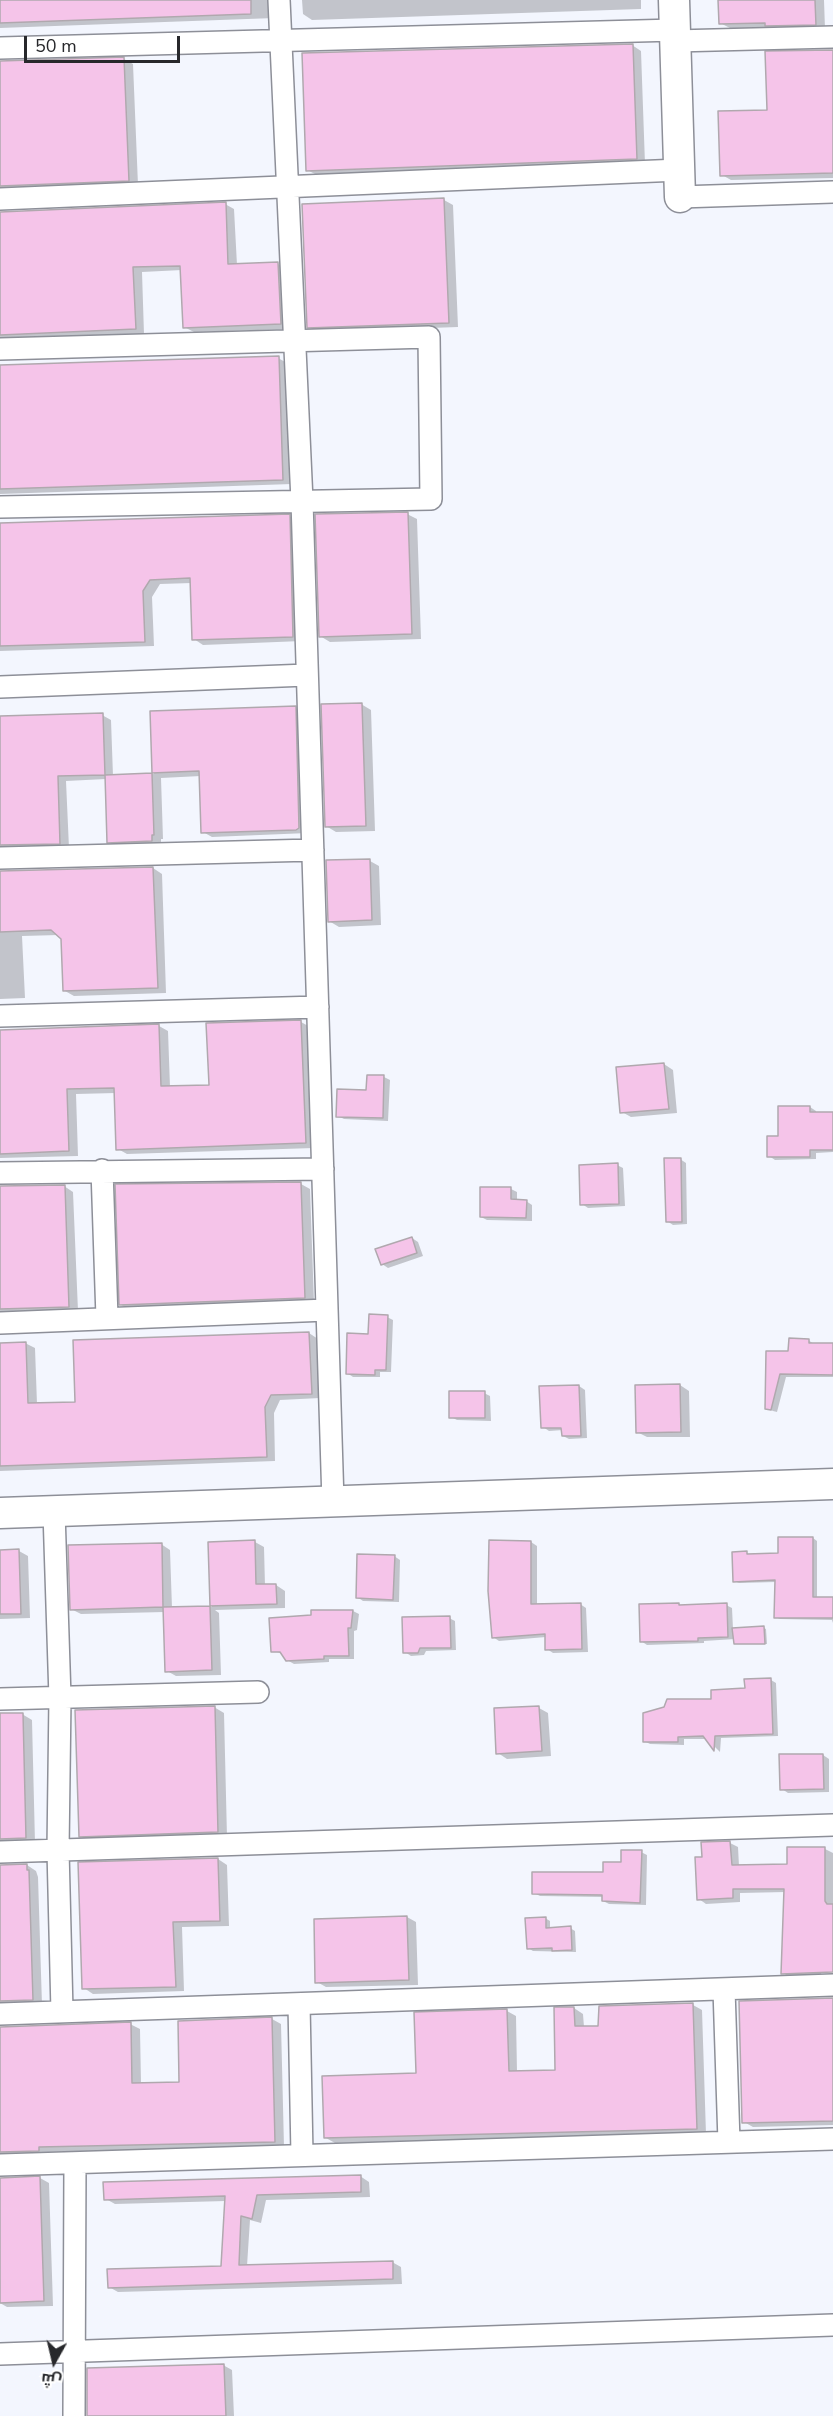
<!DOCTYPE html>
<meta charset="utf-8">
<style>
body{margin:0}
#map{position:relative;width:833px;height:2416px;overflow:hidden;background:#f3f6fe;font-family:"Nunito Sans",Cairo,sans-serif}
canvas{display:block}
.north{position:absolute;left:24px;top:2332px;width:60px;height:60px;-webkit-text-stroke:4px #fff;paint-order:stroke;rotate:188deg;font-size:16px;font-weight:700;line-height:24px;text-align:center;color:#27282b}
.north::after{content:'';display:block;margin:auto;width:21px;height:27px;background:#27282b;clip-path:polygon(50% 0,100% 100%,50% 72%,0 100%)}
.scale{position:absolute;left:24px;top:36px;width:156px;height:27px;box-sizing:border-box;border:3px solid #27282b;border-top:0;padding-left:8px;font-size:18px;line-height:21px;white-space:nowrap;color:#27282b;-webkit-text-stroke:4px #fff;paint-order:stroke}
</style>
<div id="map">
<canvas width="833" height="2416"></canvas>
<div class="north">ش</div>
<div class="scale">50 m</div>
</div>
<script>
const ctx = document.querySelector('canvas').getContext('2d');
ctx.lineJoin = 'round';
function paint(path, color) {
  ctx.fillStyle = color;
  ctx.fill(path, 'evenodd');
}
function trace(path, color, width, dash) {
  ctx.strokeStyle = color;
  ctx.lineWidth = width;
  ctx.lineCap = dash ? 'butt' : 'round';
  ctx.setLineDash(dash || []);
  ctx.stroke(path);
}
const shadow = new Path2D(`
 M0 0H274L275 18 0 28Z
 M302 0H641V9L312 20 303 14Z
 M720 0H824L825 29 730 28 720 23Z
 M632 45 641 51 645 164 317 175 307 170Z
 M833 51V178L731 180 722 175 768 111Z
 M124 59 133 64 138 185 0 196V62Z
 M444 200 453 205 458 327 318 332 309 327 304 205Z
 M225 204 234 209 237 265 278 264 287 269 290 329 194 332 184 327 182 270 142 272 144 334 0 340V213Z
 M278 358 287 363 292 484 0 494V367Z
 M407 514 417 519 421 639 330 642 320 636Z
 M289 516 299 521 302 641 203 645 194 639 192 583 160 584 152 597 154 646 0 651V525Z
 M361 704 371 710 375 831 336 832 326 826Z
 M295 708 304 713 308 833 212 837 203 832 201 776 161 778 163 839H161V846L118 847 109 842 106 779 66 781 69 848 0 855V718L102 715 111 720 113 776 154 774 151 713Z
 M370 861 379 866 381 925 339 927 329 921Z
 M153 868 162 874 166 993 74 996 65 991 62 938 59 935 22 936 25 998 0 999V872Z
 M301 1022 310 1027 314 1148 127 1154 118 1149 116 1093 76 1094 78 1156 0 1158V1032L159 1026 168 1031 170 1087 210 1086Z
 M664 1064 673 1070 677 1113 631 1117 622 1112Z
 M384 1077 390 1080 388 1121 344 1119 338 1116Z
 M810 1107 816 1111V1114L833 1113V1152L816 1153V1159L775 1160 769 1156 779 1138Z
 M680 1159 686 1163 687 1224 673 1225 667 1221Z
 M617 1165 623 1168 625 1206 588 1208 582 1204Z
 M301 1184 310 1189 314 1303 130 1310 121 1305Z
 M64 1186 73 1192 78 1311 0 1314V1188Z
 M482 1188 511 1189 517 1192V1201H526L532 1205V1221L487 1220 481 1217Z
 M412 1238 418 1242 423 1256 388 1268 382 1264Z
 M387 1317 393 1320 391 1372H380V1377H353L347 1373 370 1335Z
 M309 1333 318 1339 320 1398 280 1400 274 1413 275 1461 0 1471V1344L25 1343 35 1348 37 1404 77 1403Z
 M808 1340 814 1344 833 1345V1377H786L777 1412 773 1411 767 1408V1353H790Z
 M680 1385 689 1391 690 1437H647L637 1432Z
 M579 1386 585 1390 587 1438 569 1439 563 1436V1430L549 1431 543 1427Z
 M484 1393 490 1396 491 1421 457 1420 451 1417Z
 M813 1538 817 1541V1599L833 1598V1623L832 1620 780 1619 775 1617 776 1582 739 1583 734 1581 747 1553 752 1556 779 1554Z
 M255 1542 264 1547 265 1586 276 1585 285 1591V1608L215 1610 219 1613 221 1675 176 1676 167 1671 165 1612 81 1614 71 1609 161 1544 170 1550 172 1608 212 1607 210 1543Z
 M490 1542H531L537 1546V1605L580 1604 586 1608 588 1652 553 1653 547 1649 546 1637 499 1641 493 1637Z
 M0 1551H19L28 1556 30 1618 0 1619Z
 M394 1556 400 1560 399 1602 363 1601 357 1597Z
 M726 1605 732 1608 733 1629 764 1628 766 1629 767 1644H738L735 1639 704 1641V1643L647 1645 641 1641Z
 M313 1611H353L359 1614 357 1630 354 1631V1659H329V1662L294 1664 287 1660 284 1654 273 1651 313 1616Z
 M449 1618 455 1621 456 1650 426 1651 424 1655 411 1656 405 1652Z
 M771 1680 776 1683 778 1736 721 1738 720 1752 707 1739H684V1745L650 1744 644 1741 746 1689Z
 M214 1707 224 1713 227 1837 89 1841 80 1836Z
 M539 1708 548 1713 551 1756 507 1759 498 1753Z
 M22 1714 32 1720 35 1843 0 1849V1715Z
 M823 1755 829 1759V1792L788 1793 782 1789Z
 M730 1843 738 1847 739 1866H788L825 1849 833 1853V1955H822L821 1977 791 1978 783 1973 786 1892 740 1893V1902L706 1904 699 1899 703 1858Z
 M641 1852 647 1855 646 1905 609 1904 603 1901V1897L540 1896 534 1893 604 1874Z
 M218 1859 227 1865 229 1926 182 1927 184 1991 93 1994 84 1988Z
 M0 1865H27L36 1871 38 1877 42 2005 0 2011Z
 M407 1917 416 1922 418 1985 326 1987 317 1982Z
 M545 1918 550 1921V1929L570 1928 575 1931 576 1952 533 1951 528 1948Z
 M833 1998V2125L753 2127 744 2122 741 2002Z
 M693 2005 702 2010 706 2134 335 2143 326 2138 507 2011 516 2016 517 2072 557 2071 574 2008 583 2014 584 2027H600Z
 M272 2019 281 2024 284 2147 48 2152V2156L0 2162V2028L130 2024 140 2029 141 2084 181 2083Z
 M360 2176 369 2182 370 2197 266 2200 261 2223 250 2220 247 2266 392 2262 401 2267 402 2284 118 2292 109 2287 223 2267 226 2201 115 2204 106 2199Z
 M0 2178H40L49 2183 53 2306 7 2307 0 2303Z
 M223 2365 232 2370 234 2416H88Z`);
const building = new Path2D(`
 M0 0H251V14L0 23Z
 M718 0H815L816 25 765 26V23L719 24Z
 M633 44 637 159 306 171 302 53Z
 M833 50V173L720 176 718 111 767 110 765 51Z
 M124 57 129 181 0 186V61Z
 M444 198 449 323 307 328 302 204Z
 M226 202 228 264 278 262 281 324 183 328 180 266 133 267 136 329 0 335V212Z
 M279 356 283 480 0 489V365Z
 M408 512 412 634 319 637 315 514Z
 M290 514 293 637 192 640 190 578 150 580 143 591 145 642 0 646V523Z
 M362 703 366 826 325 827 321 704Z
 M296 706 299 828 296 830 201 833 199 771 152 773 150 711Z
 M103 713 105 775 58 776 60 844 0 845V716Z
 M152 773 154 835H152V841L107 843 105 775Z
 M370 859 372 920 328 922 326 860Z
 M153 867 158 988 63 991 61 939 51 930 0 932V871Z
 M301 1020 306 1143 116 1150 114 1088 67 1089 69 1151 0 1154V1030L159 1024 161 1086 209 1085 206 1023Z
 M664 1063 669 1109 620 1113 616 1067Z
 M367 1075H384L383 1118 336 1117 337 1089 366 1090Z
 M778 1106H810V1112H833V1150H810V1157H767V1136H778Z
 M664 1158H681L682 1222H666Z
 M618 1163 619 1204 580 1205 579 1165Z
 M301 1182 305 1298 119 1305 115 1184Z
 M65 1185 69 1307 0 1309V1186Z
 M480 1187H511V1199L527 1200 526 1218 480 1217Z
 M412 1237 417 1253 381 1265 375 1249Z
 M369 1314 388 1315 386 1370H375V1375L346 1374 347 1333 368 1334Z
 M309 1332 312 1394 271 1395 265 1407 267 1457 0 1466V1343L26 1342 28 1403 75 1402 73 1340Z
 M789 1338 809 1339V1343H833V1375L780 1374 771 1410 765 1409 766 1351H788Z
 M680 1384 681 1432 636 1433 635 1385Z
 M579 1385 581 1436H562L561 1428H541L539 1386Z
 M449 1391H485V1418H449Z
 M778 1537H813V1597H833V1618H774L775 1580 733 1582 732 1552 747 1551V1554L778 1553Z
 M255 1540 256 1584H276L277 1604 210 1606 208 1542Z
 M489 1540 531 1541V1604L581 1603 582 1649 545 1650V1634L492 1638 488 1591Z
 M162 1543 163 1607 70 1610 68 1545Z
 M19 1549 21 1614H0V1550Z
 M357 1554 395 1555 393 1600 356 1598Z
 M679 1603V1605L727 1603 728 1637 698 1638V1641L640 1642 639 1604Z
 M210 1606 212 1670 165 1672 163 1607Z
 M311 1610H353L351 1628H348L349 1656H324V1659L286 1661 280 1652H271L269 1618 311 1615Z
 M450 1616 451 1648H420L418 1653H403L402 1617Z
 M764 1626 765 1644H734L732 1628Z
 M771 1678 773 1734 715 1736 714 1751 703 1736 678 1737V1742H643V1713L664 1707 667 1699H711V1690L745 1688 744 1679Z
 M215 1706 218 1832 79 1837 75 1710Z
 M539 1706 542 1751 496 1754 494 1708Z
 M0 1713H23L26 1838 0 1839Z
 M779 1754H823L824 1789 780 1790Z
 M730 1841 732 1865 787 1864V1847H825V1901L827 1904H833V1972L781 1974 784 1889H733V1898L697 1900 695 1857H702L701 1842Z
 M621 1850H642L640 1903 602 1901V1895L532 1894V1872H603V1862H621Z
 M218 1858 220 1921 173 1922 176 1987 82 1989 78 1862Z
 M27 1864V1870H29L33 2000 0 2001V1865Z
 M407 1916 409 1980 315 1983 314 1919Z
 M546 1917V1928L571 1926 572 1950 552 1951V1948L527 1949 525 1918Z
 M833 1998V2121L742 2123 739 2001Z
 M693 2003 697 2129 324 2138 322 2076 416 2073 414 2012 507 2009 509 2071 555 2070 554 2007H574L575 2026H598L599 2006Z
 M272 2017 275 2142 39 2147V2151L0 2152V2027L131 2022 132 2083 179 2082 178 2021Z
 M361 2175V2192L257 2195 252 2219 241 2216 239 2265 393 2261V2279L108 2288 107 2269 221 2266 225 2196 104 2200 103 2182Z
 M40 2176 44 2301 0 2303V2178Z
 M224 2364 226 2416H87V2368Z`);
const street = new Path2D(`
 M279 0 302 501 333 1502
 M675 41 833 37
 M0 48 675 30
 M680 197 833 192
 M0 199 679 170
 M0 349 429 337 431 499 0 507
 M0 687 307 675
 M0 858 313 850
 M0 1016 318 1007
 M102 1170 107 1318
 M0 1173 323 1169
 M0 1323 327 1310
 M54 1512 60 1698 58 1850 62 2012
 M0 1699 258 1692
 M0 1852 833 1825
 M724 1989 729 2142
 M299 2004 302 2155
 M0 2014 833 1985
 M0 2165 833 2139
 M0 2354 833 2325
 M74 2416 75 2163`);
const secondary = new Path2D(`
 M674 0 680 197
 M0 1513 833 1484`);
paint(shadow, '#0003');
paint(building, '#f5c4e9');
trace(building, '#b0a8ae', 1.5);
trace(street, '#8d8f98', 24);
trace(secondary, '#8d8f98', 33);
trace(street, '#fff', 21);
trace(secondary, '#fff', 30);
</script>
